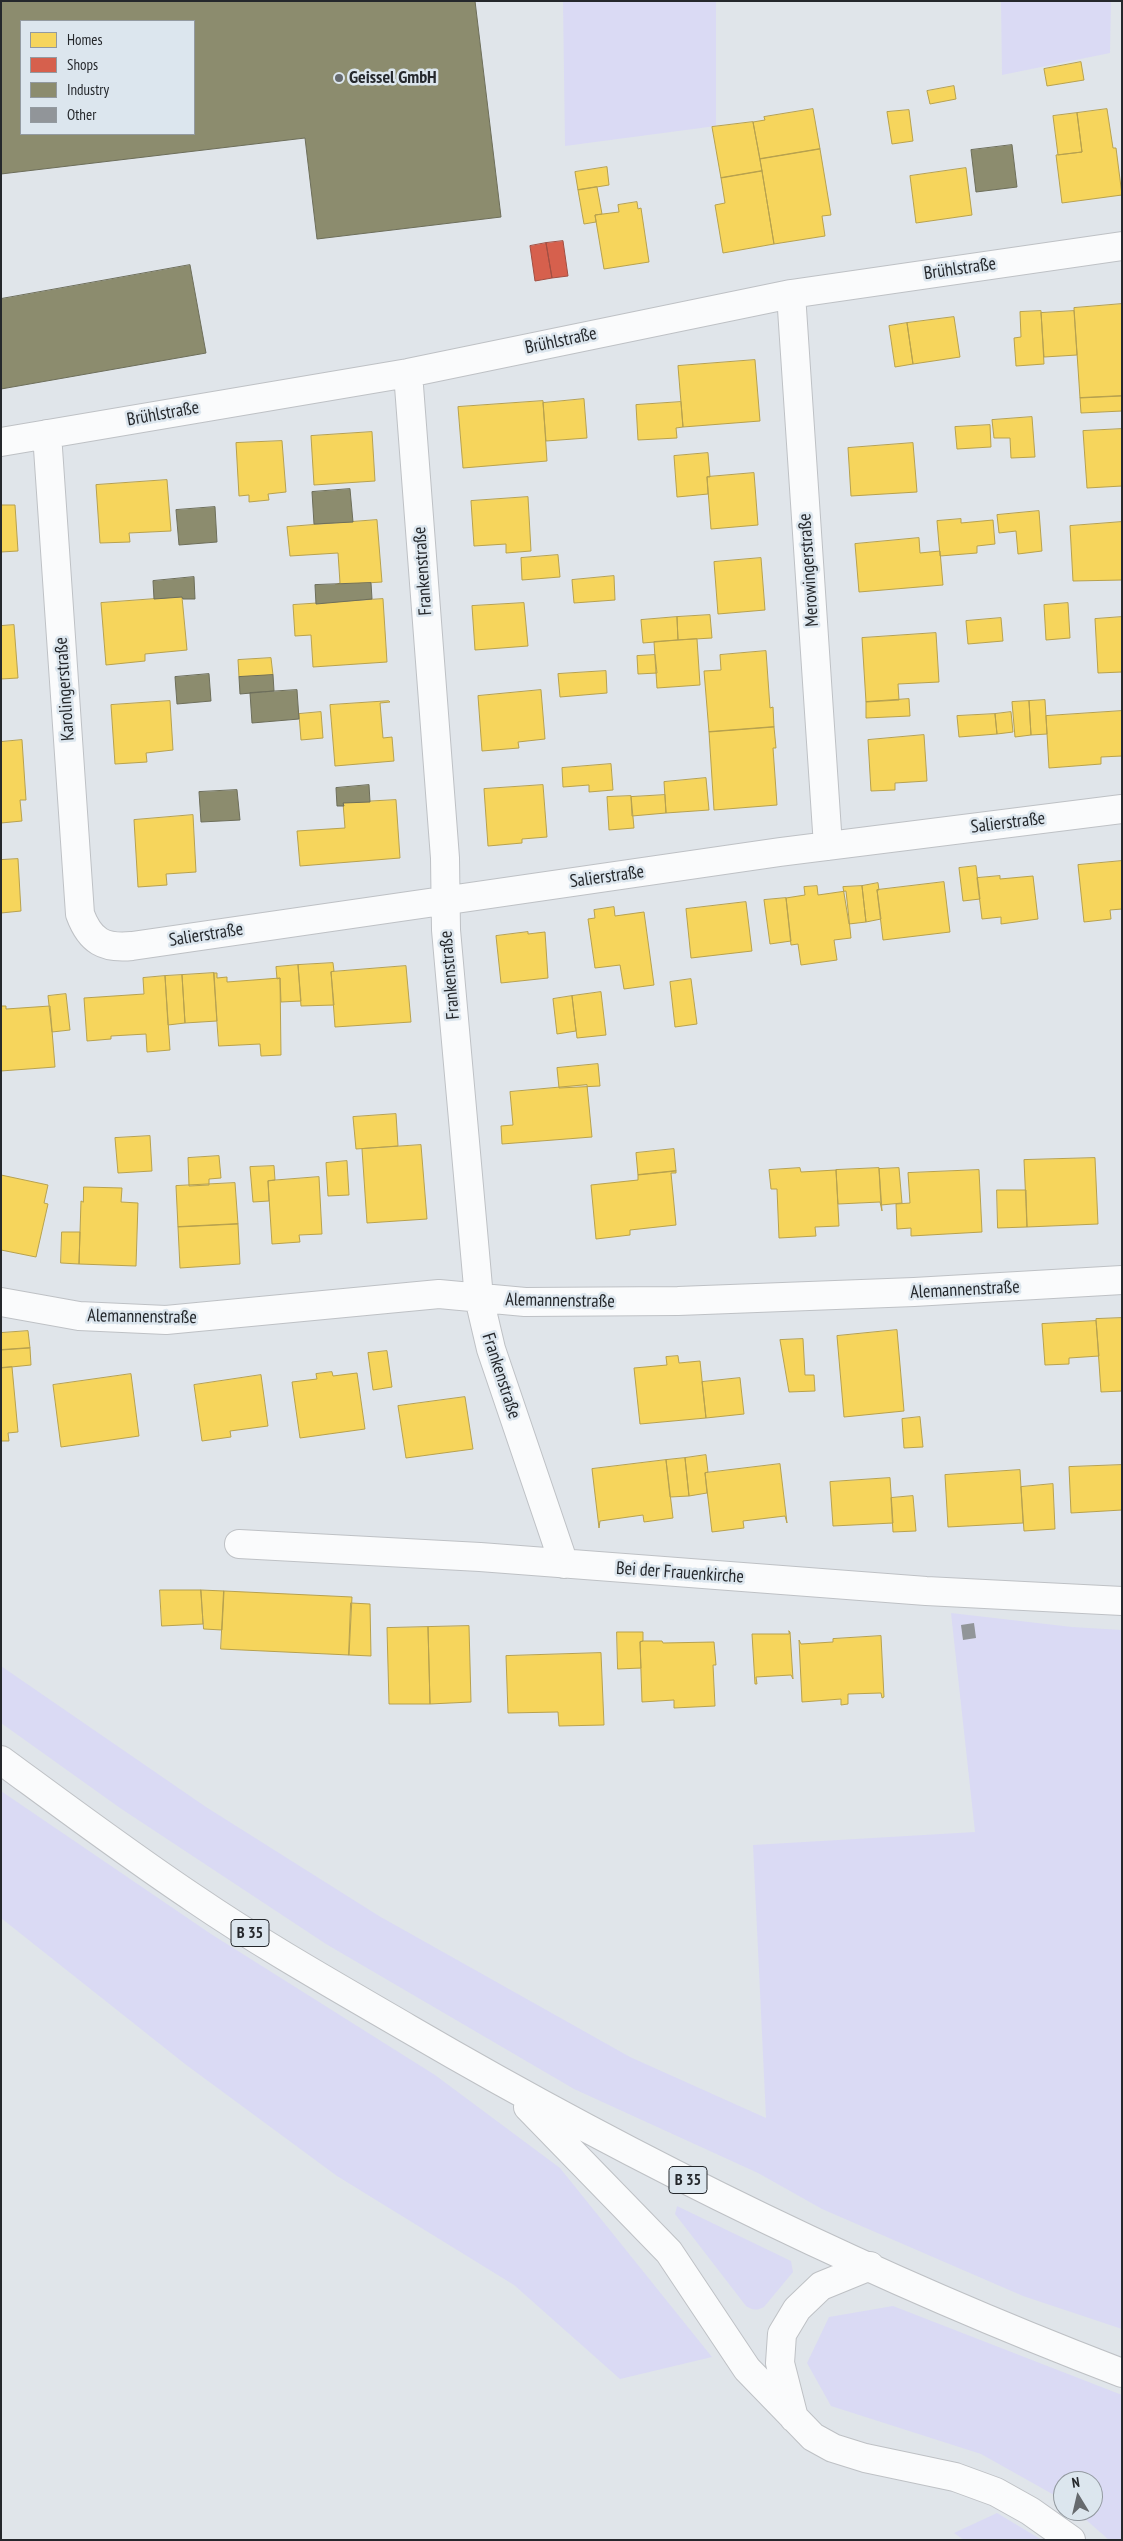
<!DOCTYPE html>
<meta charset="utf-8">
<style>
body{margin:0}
#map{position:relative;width:1123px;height:2541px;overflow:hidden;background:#e0e5ea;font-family:"PT Sans Narrow",sans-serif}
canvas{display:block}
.frame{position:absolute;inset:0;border:2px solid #25282c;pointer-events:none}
.legend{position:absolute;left:20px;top:20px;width:175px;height:115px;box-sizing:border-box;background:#dce6ee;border:1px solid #939aa0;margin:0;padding:6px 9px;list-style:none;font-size:15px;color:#25282c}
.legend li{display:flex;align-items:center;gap:10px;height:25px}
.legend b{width:25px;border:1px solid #939aa0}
.north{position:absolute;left:1053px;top:2471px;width:50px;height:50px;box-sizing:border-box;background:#dce6ee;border:1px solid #939aa0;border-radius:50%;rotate:351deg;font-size:14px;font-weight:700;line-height:20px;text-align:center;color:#25282c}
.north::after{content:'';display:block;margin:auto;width:18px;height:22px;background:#666a6e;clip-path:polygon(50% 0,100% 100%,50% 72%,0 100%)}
</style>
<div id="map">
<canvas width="1123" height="2541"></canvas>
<div class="frame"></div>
<ul class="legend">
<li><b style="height:14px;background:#f6d55c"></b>Homes</li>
<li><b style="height:14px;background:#d6604d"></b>Shops</li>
<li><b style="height:14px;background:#8c8c6e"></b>Industry</li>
<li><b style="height:14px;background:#919599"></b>Other</li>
</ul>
<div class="north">N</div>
</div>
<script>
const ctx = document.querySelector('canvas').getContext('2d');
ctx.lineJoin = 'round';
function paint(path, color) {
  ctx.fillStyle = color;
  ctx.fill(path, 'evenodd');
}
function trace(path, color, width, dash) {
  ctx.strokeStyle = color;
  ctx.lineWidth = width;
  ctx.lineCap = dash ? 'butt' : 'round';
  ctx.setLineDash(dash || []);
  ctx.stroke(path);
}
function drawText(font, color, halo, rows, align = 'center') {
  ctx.font = font + ' "PT Sans Narrow",sans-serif';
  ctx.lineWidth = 5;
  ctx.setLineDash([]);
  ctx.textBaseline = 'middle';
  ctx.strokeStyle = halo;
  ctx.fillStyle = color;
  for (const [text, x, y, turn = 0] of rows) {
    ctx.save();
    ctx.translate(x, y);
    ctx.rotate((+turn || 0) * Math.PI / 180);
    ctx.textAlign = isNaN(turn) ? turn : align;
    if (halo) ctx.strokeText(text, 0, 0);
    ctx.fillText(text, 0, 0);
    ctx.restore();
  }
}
const green = new Path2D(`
 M563 1H716V126L565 146Z
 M1001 1H1111L1110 53 1002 75Z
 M951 1613 1072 1627 1122 1630V2329L1023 2296 822 2209 758 2173 574 2089 326 1944 120 1808 1 1723V1666L206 1807 379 1916 630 2057 766 2118 753 1845 975 1832Z
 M1 1791 211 1934 435 2075 560 2168 712 2357 620 2379 514 2285 337 2176 185 2064 11 1926 1 1918Z
 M677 2206 791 2261 793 2272 764 2307C756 2311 752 2310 746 2306L675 2214Z
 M893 2306 1122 2395V2540H1109L1076 2511H1093V2481H1063V2500L981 2454 831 2406 807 2363 829 2317Z
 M997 2513 1042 2540H964L954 2533Z`);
const homes = new Path2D(`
 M1081 62 1084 80 1047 86 1044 69Z
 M954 86 956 99 930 104 927 91Z
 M813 109 820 149 760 159 753 122 765 120 764 117Z
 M1107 109 1113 148H1116L1122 195 1062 203 1056 155 1082 152 1077 113Z
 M909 110 913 141 892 144 887 112Z
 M1077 113 1082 152 1058 155 1053 116Z
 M753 122 762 171 721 178 712 127Z
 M820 149 831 215 822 216 825 236 774 244 760 159Z
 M607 167 609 185 578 190 575 172Z
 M966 168 972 215 916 223 910 176Z
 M762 171 774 244 723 253 715 205 725 203 721 178Z
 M597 187 602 214 595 215 596 222 584 224 578 190Z
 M637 202 638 209 641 208 649 262 604 269 595 215 619 212 618 205Z
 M1122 304V396L1080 398 1074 308Z
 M1041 311 1044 364 1016 366 1014 338 1021 337 1020 312Z
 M1074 311 1077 355 1044 357 1041 313Z
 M954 317 960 357 913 364 907 323Z
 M907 323 913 364 895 367 889 326Z
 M755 360 760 421 683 427 678 366Z
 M1122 396V411L1081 413 1080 398Z
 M584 399 587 438 546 441 543 403Z
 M543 401 547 461 463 468 458 407Z
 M681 402 683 427 676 428 677 438 638 440 636 405Z
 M1032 417 1035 457 1011 458 1010 438H994L992 420Z
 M990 425 991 447 957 449 955 427Z
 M1122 429V486L1087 488 1083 431Z
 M372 432 375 481 314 485 311 436Z
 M282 441 286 492 268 494 269 500 249 502V495L239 496 236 443Z
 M913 443 917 492 851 496 848 448Z
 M708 453 710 477H707L708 494 677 497 674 456Z
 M754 473 758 525 711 529 707 477Z
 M167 480 171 531 129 533 130 542 100 543 96 485Z
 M528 497 531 551 506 553V544L474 546 471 501Z
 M1 505H15L18 551 1 552Z
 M1039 511 1042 551 1018 554 1016 531 999 533 997 515Z
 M961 519V523L993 520 995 544 977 546V553L940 556 937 521Z
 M377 520 382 582 335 585 340 583 338 553 290 556 287 527Z
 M1122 522V580L1073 581 1070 526Z
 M919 538 920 553 940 551 943 585 859 592 855 544Z
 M558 555 560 577 522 580 521 558Z
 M761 558 765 610 718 614 714 562Z
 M614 576 615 600 574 603 572 580Z
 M182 597 187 650 145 654V661L106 665 101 603Z
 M383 599 387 662 313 667 311 635 295 636 293 605Z
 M524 603 528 646 475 650 472 606Z
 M1068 603 1070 638 1046 640 1044 605Z
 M710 615 712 638 678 640 677 617Z
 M677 617 678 640 643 643 641 620Z
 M1122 617V672L1098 673 1095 619Z
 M1001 618 1003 641 968 644 966 621Z
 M14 625 18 678 1 679V626Z
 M936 633 939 682 898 684 899 700 866 702 862 638Z
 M697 639 700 685 657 688 654 642Z
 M766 651 770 708 773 707 774 727 709 732 704 671 721 670 720 655Z
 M655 655 657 673 638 674 637 656Z
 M271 658 273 675 239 677 238 660Z
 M606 671 607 693 560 697 558 674Z
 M541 690 545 739 518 742 519 748 482 751 478 696Z
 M909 699 910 716 866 718V702Z
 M1045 700 1047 734 1031 735 1029 701Z
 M170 701 173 750 146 753 147 762 115 764 111 705Z
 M389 701 390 702 380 703 383 738 392 737 394 761 335 766 330 705Z
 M1029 701 1031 735 1015 737 1012 702Z
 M1122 711V756L1101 757V764L1049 768 1046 716Z
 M321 712 323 738 301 740 299 714Z
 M1011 712 1013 732 997 734 995 714Z
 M995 714 997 734 959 737 957 716Z
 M774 727 776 748H773L777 805 714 810 709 732Z
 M924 735 927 781 895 783V790L871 791 868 740Z
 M22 740 26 800H20L22 821 1 823V742Z
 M611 764 613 790 589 792V785L563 787 562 768Z
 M706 778 709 810 666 813 664 782Z
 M543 785 547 837 522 839V843L488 846 484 789Z
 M665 795 666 813 632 816 631 797Z
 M631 796 634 828 609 830 607 797Z
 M396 800 400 858 300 866 297 831 345 828 343 803Z
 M193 815 196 872 166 874 167 885 138 887 134 820Z
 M18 859 21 911 1 913V860Z
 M1122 861V909L1110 910 1111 919 1084 922 1078 865Z
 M976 866 980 899 963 901 959 868Z
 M1000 876V879L1033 876 1038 919 1001 924V917L982 919 977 878Z
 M944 882 950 932 883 940 877 890Z
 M878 883 879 890H877L881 919 866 922 862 886Z
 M817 886 818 895 846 891 851 938 834 940 837 960 801 965 798 944 791 945 786 898 805 895 804 887Z
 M862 886 866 922 849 924 843 887Z
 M786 898 791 941 770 944 764 900Z
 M746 902 752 951 691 958 686 909Z
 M614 907 615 916 644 912 654 985 624 989 620 965 595 968 588 919 595 918 594 910Z
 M528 932V934L545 932 548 978 501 983 496 936Z
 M333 963 334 971 331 972 334 1005 301 1006 298 965Z
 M298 965 301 1001 281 1002 280 978 277 979 276 967Z
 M406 966 411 1022 335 1027 331 972Z
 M214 973H217V978L227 977V982L280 978 281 1055 261 1056 260 1044 219 1046Z
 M214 973 217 1021 185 1023 182 975Z
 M182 975 185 1023 168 1025 165 976Z
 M165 976 170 1050 147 1052 146 1034 111 1036V1039L87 1041 84 998 144 994 143 978Z
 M691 979 697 1024 675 1027 670 982Z
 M601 992 606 1035 577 1038 572 996Z
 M66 994 70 1030 52 1032 48 996Z
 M572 996 576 1031 557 1034 553 999Z
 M1 1006H6V1009L50 1006 55 1067 1 1071Z
 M598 1064 600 1086 559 1088 557 1068Z
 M587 1085 592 1137 502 1144 501 1126 513 1125 510 1092Z
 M396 1114 398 1146 356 1149 353 1117Z
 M150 1136 152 1171 118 1173 115 1138Z
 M421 1145 427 1219 367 1223 362 1149Z
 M674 1149 676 1171 638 1175 636 1153Z
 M219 1156 221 1178 209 1179V1185L189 1186 188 1158Z
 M1095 1158 1098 1224 1027 1227 1024 1160Z
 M347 1161 349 1195 328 1196 326 1163Z
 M274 1166 275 1180 268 1181 269 1201 253 1202 250 1167Z
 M800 1168 801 1172 836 1170 839 1226 815 1227 816 1236 779 1238 777 1189H771L769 1170Z
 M879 1168 882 1211 880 1202 838 1204 836 1170Z
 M899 1168 902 1203 881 1205 879 1169Z
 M979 1170 982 1232 911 1236V1228L897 1229 896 1204 910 1203 908 1173Z
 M676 1171V1173H671L676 1225 630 1230V1235L596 1239 591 1185 638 1180V1175Z
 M1 1175 48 1185 44 1203 48 1204 36 1257 1 1250Z
 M319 1177 322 1234 299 1235 300 1242 272 1244 268 1181Z
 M235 1183 238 1224 178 1227 176 1186Z
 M84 1187 122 1188 121 1202 138 1203 136 1266 79 1264 81 1201 83 1202Z
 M997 1190H1026L1027 1227 998 1228Z
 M238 1224 240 1264 180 1268 178 1227Z
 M62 1232H80L79 1264 61 1263Z
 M1122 1318V1391L1101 1392 1096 1319Z
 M1096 1321 1099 1356 1069 1358V1364L1045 1365 1042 1324Z
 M897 1330 904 1411 844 1417 837 1336Z
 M28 1331 30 1348 1 1350V1333Z
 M803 1339 805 1375H814L815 1391 789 1392 780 1340Z
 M30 1348 31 1365 1 1368V1350Z
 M387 1351 392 1387 373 1390 368 1353Z
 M678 1356 679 1363 700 1361 706 1418 640 1424 634 1368 667 1365 666 1357Z
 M12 1367 18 1432 8 1433 9 1441H1V1368Z
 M332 1372 333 1376 357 1373 365 1429 300 1438 292 1382 317 1379 316 1374Z
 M131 1374 139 1436 61 1447 53 1385Z
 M261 1375 268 1426 230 1431 231 1437 202 1441 194 1385Z
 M740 1378 744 1414 706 1418 702 1382Z
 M465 1397 473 1449 406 1458 398 1406Z
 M920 1417 923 1447 904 1448 902 1419Z
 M706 1455 708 1472 705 1473 707 1493 689 1496 685 1458Z
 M685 1458 689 1496 670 1497 666 1460Z
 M666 1460 673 1518 644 1522 643 1515 600 1521 599 1528 592 1469Z
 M780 1464 787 1523 785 1516 743 1521 744 1528 712 1532 705 1473Z
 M1122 1465V1510L1071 1513 1069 1467Z
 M1020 1470 1023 1523 948 1527 945 1475Z
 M890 1478 893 1523 833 1526 830 1482Z
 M1053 1484 1055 1529 1024 1531 1021 1487Z
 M913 1496 916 1531 893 1532 891 1498Z
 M160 1590H201L203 1624 162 1626Z
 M201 1590 224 1591 222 1630 204 1629Z
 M224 1591 352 1597 349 1655 221 1649Z
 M351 1603 370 1604 371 1656 349 1655Z
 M469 1626 471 1702 430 1704 428 1627Z
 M428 1627 430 1704H389L387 1628Z
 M789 1631 790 1632 793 1679 791 1675 756 1677 757 1684H755L752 1634H789Z
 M617 1632H643V1641L640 1642 641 1668 618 1669Z
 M881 1636 884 1697 882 1698 881 1693 848 1694V1704L841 1705V1699L802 1702 799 1640 801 1644 833 1642V1639Z
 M643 1641H662L663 1643 714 1642 716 1665H713L715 1706 674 1708V1700L642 1702 640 1642Z
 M601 1653 604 1725 559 1726 558 1712 508 1713 506 1656Z`);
const shops = new Path2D(`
 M563 241 568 276 552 278 546 243Z
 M546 243 552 278 535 281 530 246Z`);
const industry = new Path2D(`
 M1 1H475L501 217 317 239 305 138 1 174ZM21 21H194V134H21Z
 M1012 145 1017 187 976 192 971 150Z
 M190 265 206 353 1 389V299Z
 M350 489 353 522 314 524 312 492Z
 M215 507 217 542 179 545 176 510Z
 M194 577 195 599H183L182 597 154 599 153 581Z
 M371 583 372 599 316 604 315 585Z
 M209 674 211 701 177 704 175 677Z
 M273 675 274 691 240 694 239 677Z
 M297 690 299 719 252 723 250 693Z
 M369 785 370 802 343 803 344 806H337L336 788Z
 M237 790 240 820 201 822 199 792Z`);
const building = new Path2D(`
 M974 1623 976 1638 963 1640 961 1625Z`);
const minor = new Path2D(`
 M791 294 828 846
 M408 373 445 858 446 930 479 1298 491 1349 564 1564
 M47 434 80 914C90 941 104 949 132 946L780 852 1122 809
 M1 442 408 373 791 294 1122 246
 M1 1302 79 1316 166 1320 439 1294 525 1302 678 1301 914 1292 1122 1280
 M239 1544 480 1557 926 1591 1122 1601`);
const major = new Path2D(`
 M1 1760C65 1807 129 1855 195 1899 264 1946 337 1987 409 2029 637 2162 876 2279 1122 2373
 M528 2107 669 2252 747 2369 813 2437 833 2448 865 2458 955 2477 996 2492 1030 2511 1071 2540
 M794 2418 780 2363 782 2334 797 2309 821 2286 870 2266`);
const markers = [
 [339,78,5,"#666a6e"]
];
const shields = [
 [250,1933,38],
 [688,2180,38]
];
const shieldNames = [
 ["B 35",250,1933],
 ["B 35",688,2180]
];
const poiNames = [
 ["Geissel GmbH",349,78]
];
const streetNames = [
 ["Brühlstraße",960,269,-8],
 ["Brühlstraße",561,341,-12],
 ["Brühlstraße",163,414,-10],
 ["Merowingerstraße",809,570,-94],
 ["Frankenstraße",423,571,-94],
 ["Karolingerstraße",65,689,-94],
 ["Salierstraße",1008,823,-7],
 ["Salierstraße",607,877,-8],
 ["Salierstraße",206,935,-9],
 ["Frankenstraße",450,975,-95],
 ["Alemannenstraße",965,1290,-3],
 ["Alemannenstraße",560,1301,1],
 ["Alemannenstraße",142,1317,1],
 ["Frankenstraße",501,1376,72],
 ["Bei der Frauenkirche",680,1573,4]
];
paint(green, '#dadaf4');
paint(homes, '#f6d55c');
trace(homes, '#b7a14e', 1);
paint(shops, '#d6604d');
trace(shops, '#a14f43', 1);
paint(industry, '#8c8c6e');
trace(industry, '#6d6e5a', 1);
paint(building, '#919599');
trace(minor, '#bec1c5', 30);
trace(major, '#bec1c5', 30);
trace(minor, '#fafbfc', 28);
trace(major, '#fafbfc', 28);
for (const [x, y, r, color] of markers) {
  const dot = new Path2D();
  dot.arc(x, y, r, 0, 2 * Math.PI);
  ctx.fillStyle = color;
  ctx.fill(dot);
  trace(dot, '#dce6ee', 2);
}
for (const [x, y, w] of shields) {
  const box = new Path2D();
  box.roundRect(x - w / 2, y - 13.5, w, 27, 4);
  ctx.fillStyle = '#dce6ee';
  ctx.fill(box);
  trace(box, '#25282c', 1);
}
drawText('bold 16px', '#25282c', null, shieldNames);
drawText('bold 18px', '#25282c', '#dce6ee', poiNames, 'left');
drawText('18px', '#25282c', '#dce6ee', streetNames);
</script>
